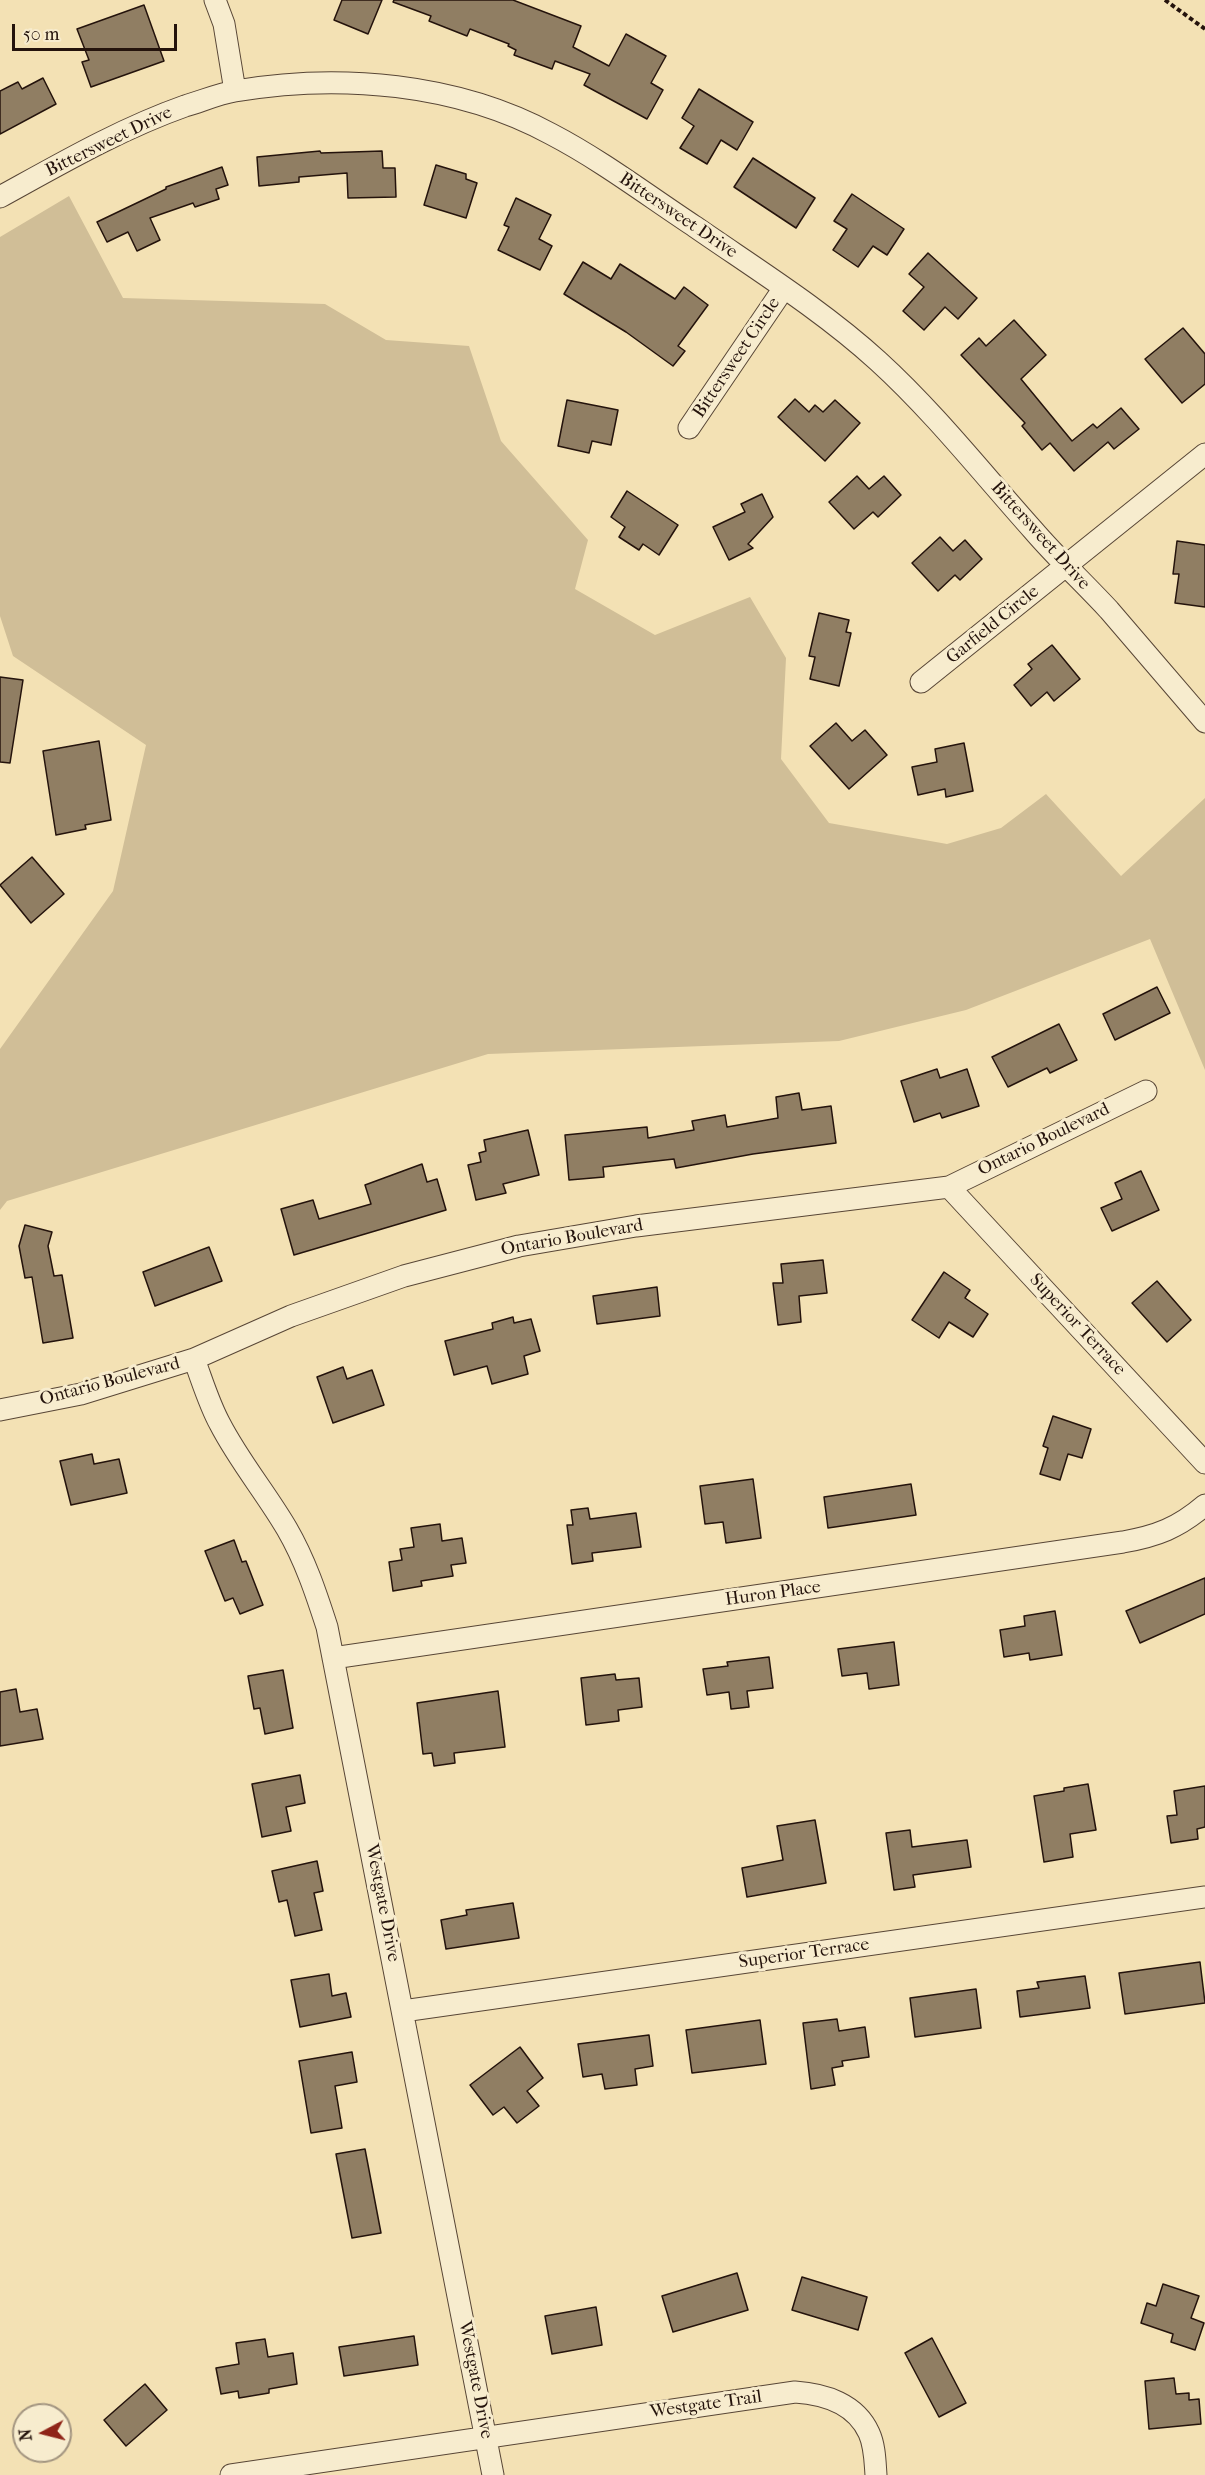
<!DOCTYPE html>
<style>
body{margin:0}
#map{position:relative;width:1205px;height:2475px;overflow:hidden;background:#f3e1b4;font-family:"IM FELL French Canon",serif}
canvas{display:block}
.north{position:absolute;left:12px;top:2403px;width:60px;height:60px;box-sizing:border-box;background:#f7ecce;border:2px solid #a39580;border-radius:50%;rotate:263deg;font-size:16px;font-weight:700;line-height:24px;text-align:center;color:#24130c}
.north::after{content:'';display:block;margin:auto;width:21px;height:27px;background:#8f2418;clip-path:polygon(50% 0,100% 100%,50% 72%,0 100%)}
.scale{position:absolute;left:12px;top:24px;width:165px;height:27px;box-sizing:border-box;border:3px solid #24130c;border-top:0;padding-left:8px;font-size:18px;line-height:21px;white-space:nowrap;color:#24130c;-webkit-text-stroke:4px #f7ecce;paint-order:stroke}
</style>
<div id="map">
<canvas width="1205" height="2475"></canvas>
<div class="north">N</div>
<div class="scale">50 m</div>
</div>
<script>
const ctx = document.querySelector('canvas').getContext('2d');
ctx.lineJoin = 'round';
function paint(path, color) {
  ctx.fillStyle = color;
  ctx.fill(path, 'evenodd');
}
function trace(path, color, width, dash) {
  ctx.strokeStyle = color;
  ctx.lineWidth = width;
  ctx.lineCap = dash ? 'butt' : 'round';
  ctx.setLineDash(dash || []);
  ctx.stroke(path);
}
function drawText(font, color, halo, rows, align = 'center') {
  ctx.font = font + ' "IM FELL French Canon",serif';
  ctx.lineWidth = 6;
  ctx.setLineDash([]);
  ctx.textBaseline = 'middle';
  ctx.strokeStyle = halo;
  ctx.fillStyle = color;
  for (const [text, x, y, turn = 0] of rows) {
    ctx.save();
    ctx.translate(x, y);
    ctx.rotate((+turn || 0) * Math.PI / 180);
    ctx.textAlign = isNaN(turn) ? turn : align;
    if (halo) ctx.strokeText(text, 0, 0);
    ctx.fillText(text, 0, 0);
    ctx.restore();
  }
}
const green = new Path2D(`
 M69 196 123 298 325 304 386 340 469 346 501 441 588 540 575 589 655 635 750 597 786 658 781 759 829 823 947 844 1001 828 1046 794 1121 876 1205 798V1070L1150 939 966 1010 839 1041 488 1054 7 1201 0 1210V1049L113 891 146 745 13 656 0 616V237Z`);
const building = new Path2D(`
 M342 0H382L368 34 334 20Z
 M394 0H513L581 26 573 47 609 66 626 34 666 56 651 83 663 90 647 119 584 85 590 74 555 61 552 69 514 55 516 50 508 46 509 44 470 29 467 36 429 21 431 16 393 2Z
 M144 5 164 61 91 87 82 62 89 60 77 29Z
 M43 78 56 104 0 134V91L18 82 22 89Z
 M699 89 753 122 737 150 721 140 707 164 680 148 694 126 682 118Z
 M320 151 321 153 382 151 383 168H395L396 197 348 198 347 173 299 177V182L259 186 257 157Z
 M753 158 815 198 796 228 734 187Z
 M436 165 466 174V179L477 183 466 218 424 205Z
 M222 167 228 185 216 189 219 199 195 207 193 203 150 218 160 240 137 251 128 232 107 242 97 222 166 189V187Z
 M852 194 904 229 887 255 873 246 858 267 833 250 847 229 834 221Z
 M516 198 551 215 539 239 552 246 540 270 498 250 509 227 504 225Z
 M928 253 977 298 958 319 945 307 924 330 903 311 924 287 909 274Z
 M583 262 611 279 620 264 675 299 684 287 708 305 678 346 685 351 673 366 626 332 564 294Z
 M1014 320 1046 355 1021 379 1072 441 1093 424 1097 428 1121 408 1139 429 1114 449 1108 442 1074 471 1050 443 1042 450 1022 426 1025 423 961 355 979 338 986 346Z
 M1183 328 1205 354V384L1182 403 1145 359Z
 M795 399 809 412 815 405 823 412 835 400 860 423 825 461 778 417Z
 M567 400 618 410 611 445 592 441 589 453 558 446Z
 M857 476 869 489 884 476 901 495 878 517 873 512 854 529 829 502Z
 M627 491 678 525 659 555 643 544 639 550 619 537 625 527 611 517Z
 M762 494 773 517 748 544 753 548 729 560 713 527 745 512 741 504Z
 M940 537 953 551 965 540 982 559 960 580 955 575 938 591 912 563Z
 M1177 541 1205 545V607L1175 603 1179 574H1173Z
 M819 613 849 620 846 632 851 633 839 686 810 679 815 657 809 656Z
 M1052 645 1080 679 1054 701 1047 692 1031 706 1014 685 1032 669 1028 664Z
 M0 677 23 680 10 763 0 762Z
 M836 723 852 741 865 730 887 755 849 789 810 746Z
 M99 741 111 820 85 825 86 829 56 835 43 751Z
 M964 743 973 791 946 797 945 789 918 795 912 767 937 762 935 749Z
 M32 857 64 894 31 923 0 885Z
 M1157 987 1170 1013 1115 1040 1103 1014Z
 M1059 1024 1077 1060 1050 1073 1047 1068 1008 1087 992 1057Z
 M937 1069 940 1078 967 1069 979 1106 942 1118 940 1113 914 1122 901 1081Z
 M799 1093 802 1110 831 1106 836 1143 753 1154 676 1168 674 1159 603 1167 604 1177 569 1180 565 1135 647 1127 648 1138 694 1130 692 1121 725 1115 727 1127 778 1118 776 1097Z
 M528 1130 539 1175 503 1184 506 1193 476 1200 468 1165 481 1162 479 1153 486 1151 484 1140Z
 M422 1164 427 1182 437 1179 446 1210 294 1255 281 1209 313 1200 319 1219 371 1204 365 1185Z
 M1141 1171 1159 1210 1112 1231 1101 1208 1122 1199 1115 1183Z
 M25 1225 52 1232 48 1246 54 1276 62 1275 73 1338 43 1343 32 1277 25 1278 19 1246Z
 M209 1247 222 1281 155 1306 143 1272Z
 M823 1260 827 1293 799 1296 801 1322 778 1325 773 1283H783L781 1264Z
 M944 1272 970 1290 965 1298 988 1314 973 1337 949 1322 939 1338 912 1320Z
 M1157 1281 1191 1320 1167 1342 1132 1303Z
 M657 1287 660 1316 597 1324 593 1296Z
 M513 1317 514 1323 531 1319 540 1351 524 1356 528 1374 492 1384 487 1366 454 1375 445 1341 493 1329 492 1323Z
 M343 1367 347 1379 372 1370 384 1405 333 1423 317 1377Z
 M1053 1416 1091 1429 1082 1458 1068 1454 1060 1480 1040 1474 1048 1448 1043 1446Z
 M92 1454 94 1464 119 1459 127 1493 71 1505 60 1461Z
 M753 1479 761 1538 726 1543 723 1522 705 1524 700 1486Z
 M911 1484 916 1515 828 1528 824 1497Z
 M588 1508 590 1519 636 1513 641 1547 592 1553 593 1561 572 1564 567 1525H573L571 1510Z
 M440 1524 442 1541 462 1538 466 1563 451 1565 453 1576 421 1581 422 1586 393 1591 389 1562 402 1560 400 1549 414 1547 411 1528Z
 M234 1540 242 1562 246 1561 263 1605 240 1614 233 1598 225 1601 205 1551Z
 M1205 1578V1614L1140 1643 1126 1611Z
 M1055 1611 1062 1655 1030 1660 1029 1653 1004 1657 1000 1630 1025 1626 1024 1616Z
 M894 1642 899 1685 869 1689 867 1673 842 1676 838 1649Z
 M769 1657 773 1688 747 1691 749 1707 731 1709 729 1692 707 1695 703 1669 728 1666 727 1662Z
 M283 1670 293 1728 265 1734 260 1708 254 1709 248 1676Z
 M615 1674 616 1680 639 1678 642 1707 618 1710 619 1721 586 1725 581 1678Z
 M16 1689 20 1712 37 1709 43 1739 0 1746V1692Z
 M498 1691 505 1747 454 1753 455 1763 434 1766 432 1753 423 1754 417 1703Z
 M300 1775 305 1803 286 1807 291 1831 262 1837 252 1784Z
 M1088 1784 1096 1830 1070 1834 1073 1857 1044 1862 1034 1796 1064 1791V1788Z
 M1205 1786V1827L1197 1829 1198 1839 1171 1843 1167 1816 1177 1815 1174 1791Z
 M815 1820 826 1883 747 1897 742 1868 783 1860 777 1826Z
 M910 1830 912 1847 967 1840 971 1867 913 1875 915 1887 894 1890 886 1833Z
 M317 1861 323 1891 314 1893 322 1930 295 1936 287 1900 279 1902 272 1871Z
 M513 1903 519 1938 446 1949 441 1920 467 1915 466 1910Z
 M1200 1962 1205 2003 1125 2014 1119 1973Z
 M329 1974 332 1996 346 1993 351 2017 300 2027 291 1980Z
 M1085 1976 1090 2008 1020 2017 1017 1991 1039 1988 1037 1982Z
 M976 1989 981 2028 915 2037 910 1998Z
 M837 2019 839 2031 865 2027 869 2057 842 2061 843 2066 832 2068 835 2085 811 2089 803 2023Z
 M760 2020 766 2064 692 2073 686 2030Z
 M649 2035 653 2066 635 2069 637 2085 605 2089 602 2074 583 2077 578 2044Z
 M520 2047 543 2078 527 2091 539 2106 517 2123 504 2107 493 2115 470 2085Z
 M352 2052 357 2082 335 2086 342 2128 311 2133 299 2061Z
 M365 2149 381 2233 352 2238 336 2154Z
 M737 2273 748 2310 673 2332 662 2296Z
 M802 2277 867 2297 858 2330 792 2310Z
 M1163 2284 1199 2296 1191 2318 1204 2323 1195 2350 1171 2342 1173 2334 1141 2323 1147 2303 1156 2306Z
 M596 2307 602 2345 552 2354 545 2316Z
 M414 2336 418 2365 344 2376 339 2347Z
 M932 2338 966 2403 939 2417 905 2353Z
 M265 2339 268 2357 293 2353 297 2384 269 2389V2393L239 2398 238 2391 221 2394 216 2368 239 2364 236 2343Z
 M1174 2378 1176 2394 1189 2393V2400L1199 2399 1201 2424 1149 2429 1145 2381Z
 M145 2384 167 2410 126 2446 104 2420Z`);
const path = new Path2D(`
 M1165 0 1205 29`);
const minor = new Path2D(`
 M215 0 224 24 235 91
 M0 197C60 164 120 129 185 106 202 101 218 94 235 91 339 73 457 83 551 134 601 160 647 195 694 226 756 269 822 310 878 361 934 412 982 473 1033 530 1057 558 1084 583 1109 610 1141 647 1173 685 1205 722
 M689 428 784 288
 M921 682 1205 454
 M949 1187 1205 1463
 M194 1359C202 1380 209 1404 220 1424 239 1461 266 1493 287 1529 305 1560 316 1593 327 1627L493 2475
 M0 1410 81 1394 194 1359 291 1316 404 1276 519 1246 636 1226 949 1187 1146 1091
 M333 1658 1123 1542C1157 1536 1178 1528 1205 1505
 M403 2011 1205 1897
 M231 2475 795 2392C825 2394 856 2404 869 2433 875 2446 875 2462 876 2475`);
const streetNames = [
 ["Bittersweet Drive",109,142,-26],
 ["Bittersweet Drive",678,216,34],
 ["Bittersweet Circle",737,358,-56],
 ["Bittersweet Drive",1040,536,48],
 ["Garfield Circle",993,625,-39],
 ["Ontario Boulevard",1044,1140,-26],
 ["Ontario Boulevard",572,1238,-10],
 ["Superior Terrace",1077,1325,47],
 ["Ontario Boulevard",110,1382,-15],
 ["Huron Place",773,1594,-8],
 ["Westgate Drive",382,1903,79],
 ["Superior Terrace",804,1954,-8],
 ["Westgate Drive",475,2380,79],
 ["Westgate Trail",706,2405,-8]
];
paint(green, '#d0be97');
paint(building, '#907e63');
trace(building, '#24130c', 1.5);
trace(minor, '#584636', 23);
trace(path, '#24130c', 4, [4.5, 3]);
trace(minor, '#f7ecce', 21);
drawText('18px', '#24130c', '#f7ecce', streetNames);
</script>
